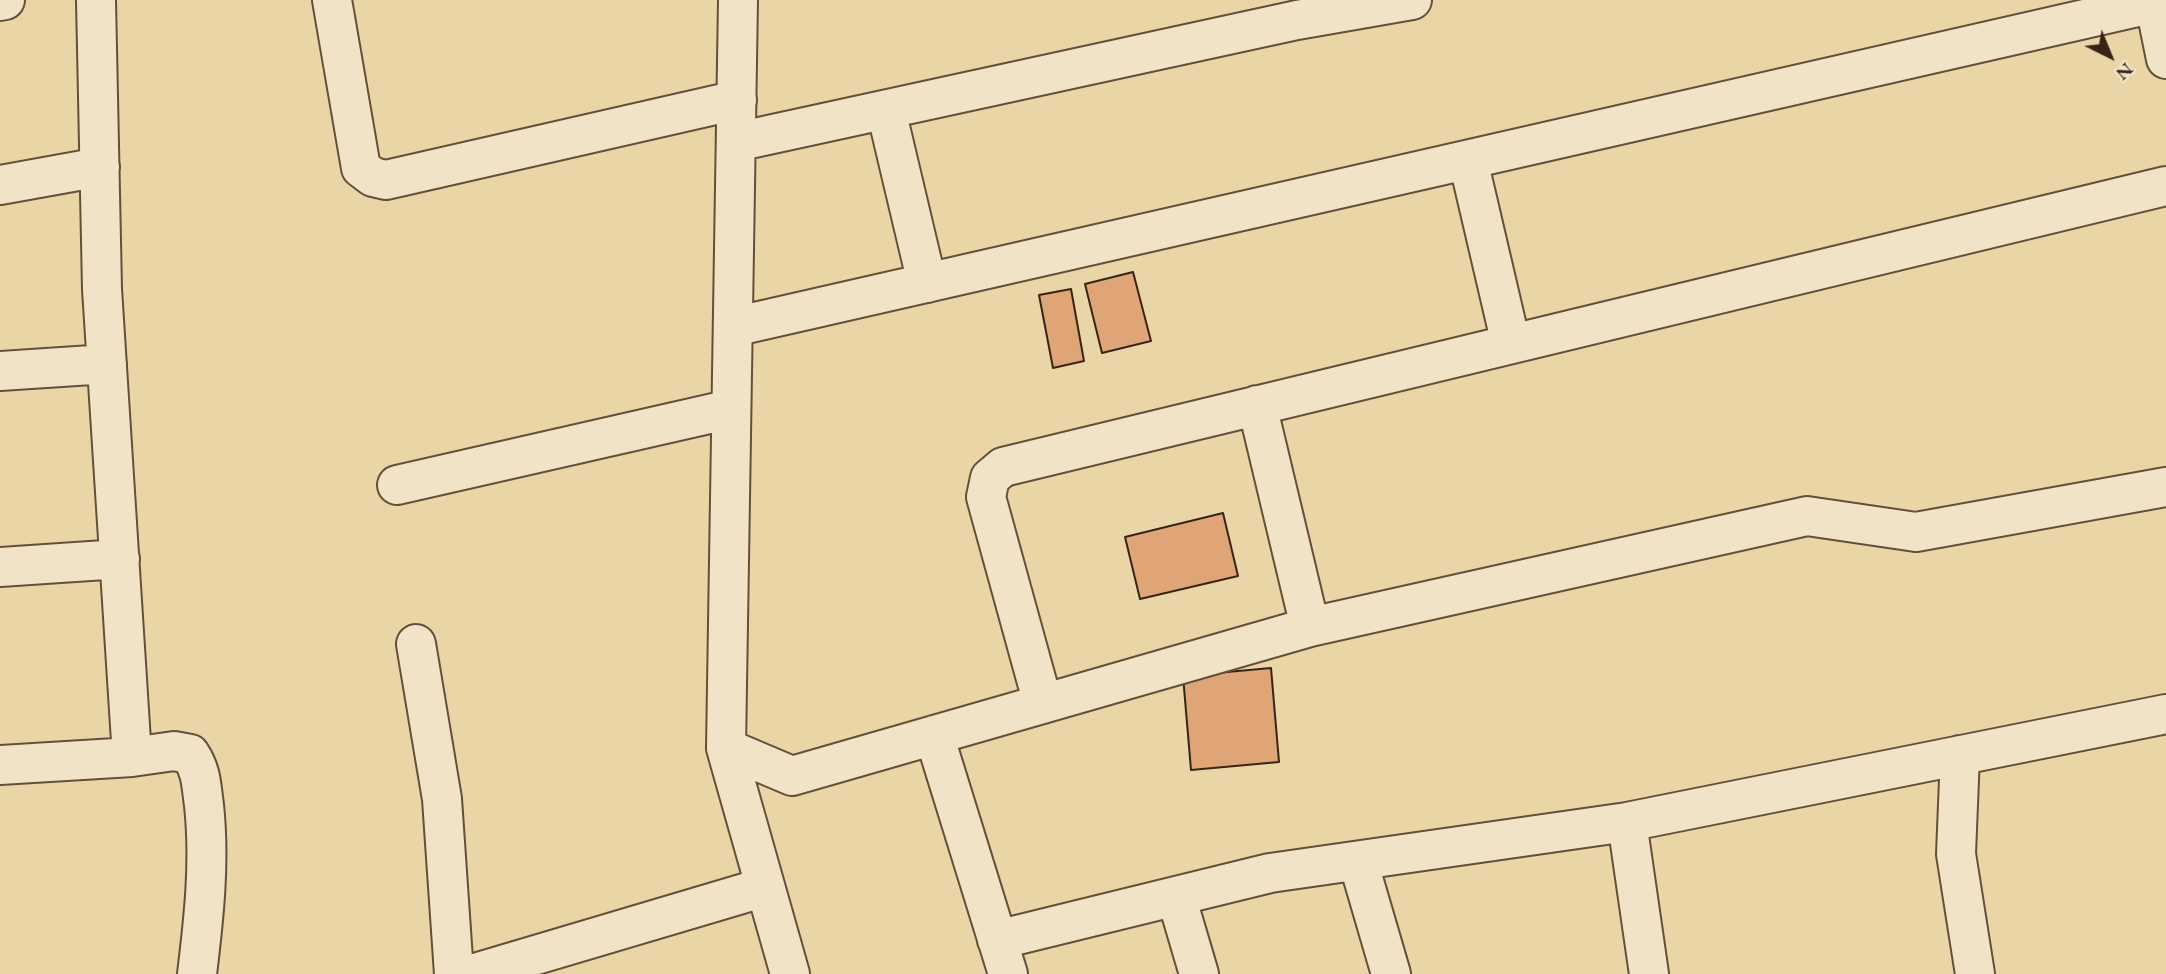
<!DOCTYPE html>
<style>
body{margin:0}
#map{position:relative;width:2166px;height:974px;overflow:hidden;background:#ead5a7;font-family:"EB Garamond",serif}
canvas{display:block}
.north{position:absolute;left:2075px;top:21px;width:70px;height:70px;-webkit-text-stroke:5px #f1e4c6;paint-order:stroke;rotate:137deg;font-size:19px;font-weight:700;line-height:28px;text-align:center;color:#372416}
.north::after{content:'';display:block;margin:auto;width:24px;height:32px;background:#372416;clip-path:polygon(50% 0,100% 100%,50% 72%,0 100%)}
</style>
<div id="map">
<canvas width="2166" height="974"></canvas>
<div class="north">N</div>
</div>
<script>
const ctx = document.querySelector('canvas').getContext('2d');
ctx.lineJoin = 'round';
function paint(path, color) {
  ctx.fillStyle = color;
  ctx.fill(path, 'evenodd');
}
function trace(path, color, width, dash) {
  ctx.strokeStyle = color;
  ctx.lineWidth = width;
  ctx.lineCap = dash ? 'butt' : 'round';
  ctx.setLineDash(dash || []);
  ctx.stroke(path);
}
const building = new Path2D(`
 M1133 272 1151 341 1102 353 1085 284Z
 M1071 289 1084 361 1053 368 1039 295Z
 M1223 513 1238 576 1140 599 1125 537Z
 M1271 668 1279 762 1191 770 1183 676Z`);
const minor = new Path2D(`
 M96 0 102 289 132 757
 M332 0 361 168 373 177 386 180 737 100
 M738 0 726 748 792 776 1310 627 1807 516 1916 532 2166 487
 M2154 0 2166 59
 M0 1 5 0
 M886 110 927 283
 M736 142 1297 20 1412 0
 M1468 160 1511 344
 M0 185 100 167
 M733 327 2155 3
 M0 371 107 364
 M1257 405 1310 627
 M397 485 731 409
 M0 567 120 559
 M416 644 442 799 454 974
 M1043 704 986 497 990 478 1003 467 2166 186
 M934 735 1008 974
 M726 748 790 974
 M1960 755 1956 854 1975 974
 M0 765 132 757 174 751 190 754C202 772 201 785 204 805 210 862 204 917 197 974
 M1627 822 1649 974
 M1358 861 1391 974
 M1176 896 1199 974
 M997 940 1270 873 1627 822 2166 714
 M472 974 765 887`);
paint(building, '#e0a577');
trace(building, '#372416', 2);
trace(minor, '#64503a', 42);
trace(minor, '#f1e4c6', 38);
</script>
